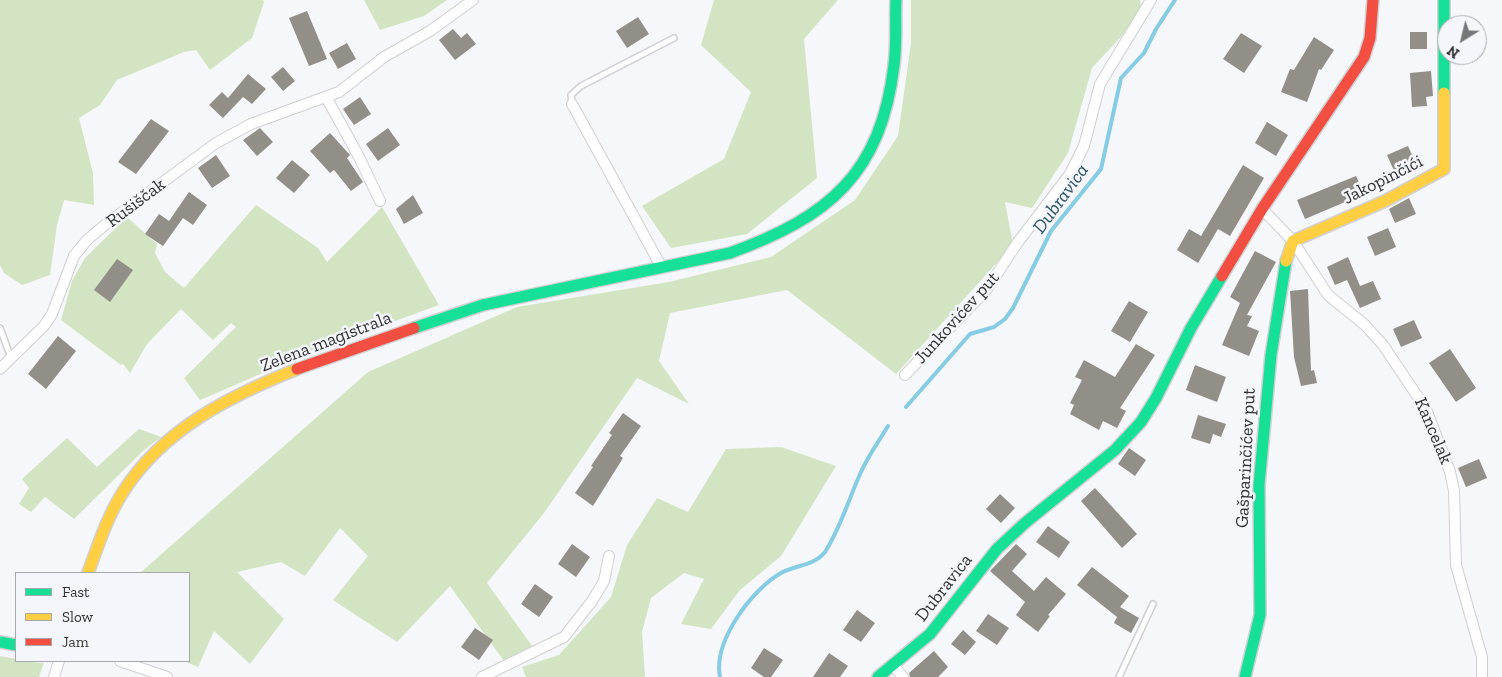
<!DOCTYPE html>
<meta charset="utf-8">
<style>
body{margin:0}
#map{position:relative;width:1502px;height:677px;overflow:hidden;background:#f6f7fa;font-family:"Zilla Slab",serif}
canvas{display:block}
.legend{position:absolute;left:15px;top:572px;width:175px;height:90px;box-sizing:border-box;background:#f5f6fb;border:1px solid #a7a8ab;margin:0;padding:6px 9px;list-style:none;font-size:15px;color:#323234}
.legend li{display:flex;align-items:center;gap:10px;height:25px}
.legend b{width:25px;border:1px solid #a7a8ab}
.north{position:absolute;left:1437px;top:15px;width:50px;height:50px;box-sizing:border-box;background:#f5f6fb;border:1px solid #a7a8ab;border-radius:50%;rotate:216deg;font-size:14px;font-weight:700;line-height:20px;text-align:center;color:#323234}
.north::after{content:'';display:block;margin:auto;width:18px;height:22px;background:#777779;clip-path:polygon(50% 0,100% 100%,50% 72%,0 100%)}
</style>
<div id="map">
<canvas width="1502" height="677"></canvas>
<ul class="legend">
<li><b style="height:6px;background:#16e098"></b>Fast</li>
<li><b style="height:6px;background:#ffcf43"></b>Slow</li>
<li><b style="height:6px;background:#f24e42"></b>Jam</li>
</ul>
<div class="north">N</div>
</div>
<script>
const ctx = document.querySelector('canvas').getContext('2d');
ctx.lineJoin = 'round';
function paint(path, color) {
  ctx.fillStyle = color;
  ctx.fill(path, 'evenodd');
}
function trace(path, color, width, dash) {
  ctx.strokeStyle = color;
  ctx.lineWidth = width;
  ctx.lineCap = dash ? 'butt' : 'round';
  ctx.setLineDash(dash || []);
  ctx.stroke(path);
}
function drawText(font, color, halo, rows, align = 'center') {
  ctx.font = font + ' "Zilla Slab",serif';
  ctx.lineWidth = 5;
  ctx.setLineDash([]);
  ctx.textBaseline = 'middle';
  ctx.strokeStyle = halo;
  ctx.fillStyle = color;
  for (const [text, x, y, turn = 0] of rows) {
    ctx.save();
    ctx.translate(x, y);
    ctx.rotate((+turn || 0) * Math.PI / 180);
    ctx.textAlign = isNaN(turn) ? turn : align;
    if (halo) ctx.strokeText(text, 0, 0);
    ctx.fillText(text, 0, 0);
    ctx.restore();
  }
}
const green = new Path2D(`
 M0 0H263L264 2 252 38 210 70 196 50 184 52 117 80 100 105 79 118 93 173 94 205 64 200 57 225 50 275 22 285 4 273 0 265Z
 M364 0H447L424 16 380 30Z
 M714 0H838L804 39 817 178 747 234 671 248 642 206 724 159 751 92 701 45Z
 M911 0H1140L1142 14 1092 68 1068 153 1032 208 1005 202 1013 245 896 374 787 290 670 313 659 361 689 404 637 378 544 513 487 583 532 646 504 661 450 586 397 642 333 600 368 556 340 528 305 576 281 562 237 572 284 619 250 664 214 631 198 667 184 661H189V573H140L368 372 517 307 669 282 771 257 855 200 898 136 911 43Z
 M256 205 318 248 327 262 382 207 439 305 321 348 200 400 184 378 236 327 231 323 213 340 181 309 147 344 130 373 123 364 121 365 61 320 72 281 85 258 127 217 157 244 155 253 165 272 184 288Z
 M139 429 161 437 144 450 74 519 45 497 31 512 19 504 29 488 22 479 67 438 97 467Z
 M781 447 836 466 781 556 740 590 711 629 681 624 704 579 684 573 651 598 642 632 645 677H526L522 667 559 655 611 597 627 545 657 498 688 512 726 449Z
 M0 656 16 659V661L44 663 39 677H0Z`);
const stream = new Path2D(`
 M906 407 970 334 994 327 1005 319 1013 308 1051 231 1101 169 1121 78 1144 53 1156 29 1175 0
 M720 677C713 642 751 590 781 573 795 565 814 566 825 552 841 527 849 498 861 472 868 456 879 441 888 426`);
const building = new Path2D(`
 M307 11 327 59 309 66 289 18Z
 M638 17 649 34 627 48 616 31Z
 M453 29 461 38 467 33 476 44 455 60 439 40Z
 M1410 32H1427V49H1410Z
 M1241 33 1262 46 1244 73 1223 59Z
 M1314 37 1334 50 1321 70 1319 69 1307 102 1281 92 1290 69 1294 70Z
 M347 43 356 59 338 69 329 53Z
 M283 67 295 81 283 91 271 77Z
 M1431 71 1433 96 1426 97 1427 106 1412 107 1410 73Z
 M248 74 266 89 252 104 243 97 223 118 209 105 222 92 228 98Z
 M360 97 371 114 354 125 343 109Z
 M151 119 169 131 136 174 118 162Z
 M1267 122 1288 135 1276 156 1255 143Z
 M260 128 273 142 257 156 243 140Z
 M388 128 400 145 378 161 366 144Z
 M330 133 350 155 347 158 363 182 351 191 334 170 330 173 310 151Z
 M1408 146 1416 164 1395 173 1387 155Z
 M216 155 230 176 212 188 198 168Z
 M292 160 310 175 294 193 276 178Z
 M1243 165 1264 178 1230 236 1218 229 1198 263 1177 250 1189 229 1201 236Z
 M1356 176 1364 194 1305 219 1297 200Z
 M189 192 207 205 193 225 183 218 163 246 145 234 159 214 169 221Z
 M413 195 423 213 404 224 396 209Z
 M1409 198 1416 214 1395 223 1389 209Z
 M1388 228 1396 247 1375 256 1367 237Z
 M1255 251 1276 262 1247 315 1252 316 1247 326 1259 331 1249 356 1222 345 1240 303 1230 297Z
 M1348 257 1360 286 1373 281 1381 299 1360 308 1347 280 1335 285 1327 267Z
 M117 259 133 270 110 302 94 290Z
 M1308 289 1311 371 1314 370 1317 383 1301 386 1294 357 1290 291Z
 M1129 301 1148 312 1130 342 1111 331Z
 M1414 320 1422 338 1401 347 1393 329Z
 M58 336 76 351 46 389 28 374Z
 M1136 344 1155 355 1120 408 1126 411 1117 428 1103 421 1099 430 1070 414 1074 405 1070 403 1082 380 1075 377 1084 360 1115 377Z
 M1450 349 1476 388 1456 402 1429 363Z
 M1195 365 1226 377 1217 402 1186 390Z
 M623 413 641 426 620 456 623 458 593 506 575 493 593 467 591 466 612 435 609 433Z
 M1198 415 1226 424 1221 437 1213 434 1210 444 1191 438Z
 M1129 448 1146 460 1135 476 1118 464Z
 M1479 459 1487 478 1466 487 1458 468Z
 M1095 488 1137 534 1122 548 1081 501Z
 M1000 494 1015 508 1001 523 986 509Z
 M1048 526 1070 542 1059 558 1036 542Z
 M572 544 590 557 576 577 558 564Z
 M1016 544 1027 554 1012 571 1034 591 1046 577 1066 594 1048 615 1050 616 1038 632 1016 615 1025 602 990 571Z
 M1092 567 1129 596 1120 607 1139 618 1131 633 1114 623 1117 617 1077 585Z
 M535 584 553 597 539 617 521 604Z
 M857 610 875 623 861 642 843 630Z
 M988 614 1009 628 997 645 976 631Z
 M475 628 493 640 479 660 461 647Z
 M963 630 976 642 965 655 951 644Z
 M764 648 783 660 771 677H764L751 668Z
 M934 651 948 667 938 677H910L909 673Z
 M829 653 848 666 840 677H813Z`);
const lane = new Path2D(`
 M572 104 571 95 581 86 674 38
 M0 328 11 358
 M1119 677 1153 604`);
const street = new Path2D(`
 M326 97 358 155 380 201
 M572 104 662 268
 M1262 209 1293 241 1328 295 1365 325 1383 345 1426 409 1450 472 1454 491 1456 565 1482 657V677
 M0 369 44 326 52 314 74 256 87 240 106 224 216 143 251 124 339 92 384 57 430 31 473 0
 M905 375 987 289 1018 242 1070 174 1084 146 1100 84 1151 0
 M120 661 167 677
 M893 665 903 677
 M54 677 59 661
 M482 677 564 637 592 601 604 581 609 556`);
const fast = new Path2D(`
 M1444 0V93
 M414 328 483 305 730 253C829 217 881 174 894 65 897 44 895 22 896 0
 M0 642 16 645
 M878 677 930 634 997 549 1025 523 1115 450 1141 422 1156 398 1191 328 1222 276
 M1245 677 1260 615 1259 485 1271 355 1286 261`);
const slow = new Path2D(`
 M1286 261 1293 241 1385 201 1444 169V93
 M88 573C98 546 107 517 123 492 163 429 230 396 297 369`);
const jam = new Path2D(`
 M1222 276 1262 209 1364 57 1370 38 1373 0
 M297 369 414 328`);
const streetNames = [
 ["Jakopinčići",1383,180,-27],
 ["Rušiščak",136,203,-37],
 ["Junkovićev put",957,318,-48],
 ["Zelena magistrala",326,342,-21],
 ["Kancelak",1433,431,67],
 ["Gašparinčićev put",1246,458,-87],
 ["Dubravica",944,588,-52]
];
const waterNames = [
 ["Dubravica",1061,199,-54]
];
paint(green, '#d2e4c1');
trace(stream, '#86cce5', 4);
paint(building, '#928e88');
trace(lane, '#d0d0d2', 8);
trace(street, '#d0d0d2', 12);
trace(fast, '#d0d0d2', 14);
trace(slow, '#d0d0d2', 14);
trace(jam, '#d0d0d2', 14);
trace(lane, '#fefefe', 5);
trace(street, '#fefefe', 10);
trace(fast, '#16e098', 11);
trace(slow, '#ffcf43', 11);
trace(jam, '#f24e42', 11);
drawText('18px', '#323234', '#f5f6fb', streetNames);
drawText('italic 19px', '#285362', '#f5f6fb', waterNames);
</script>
